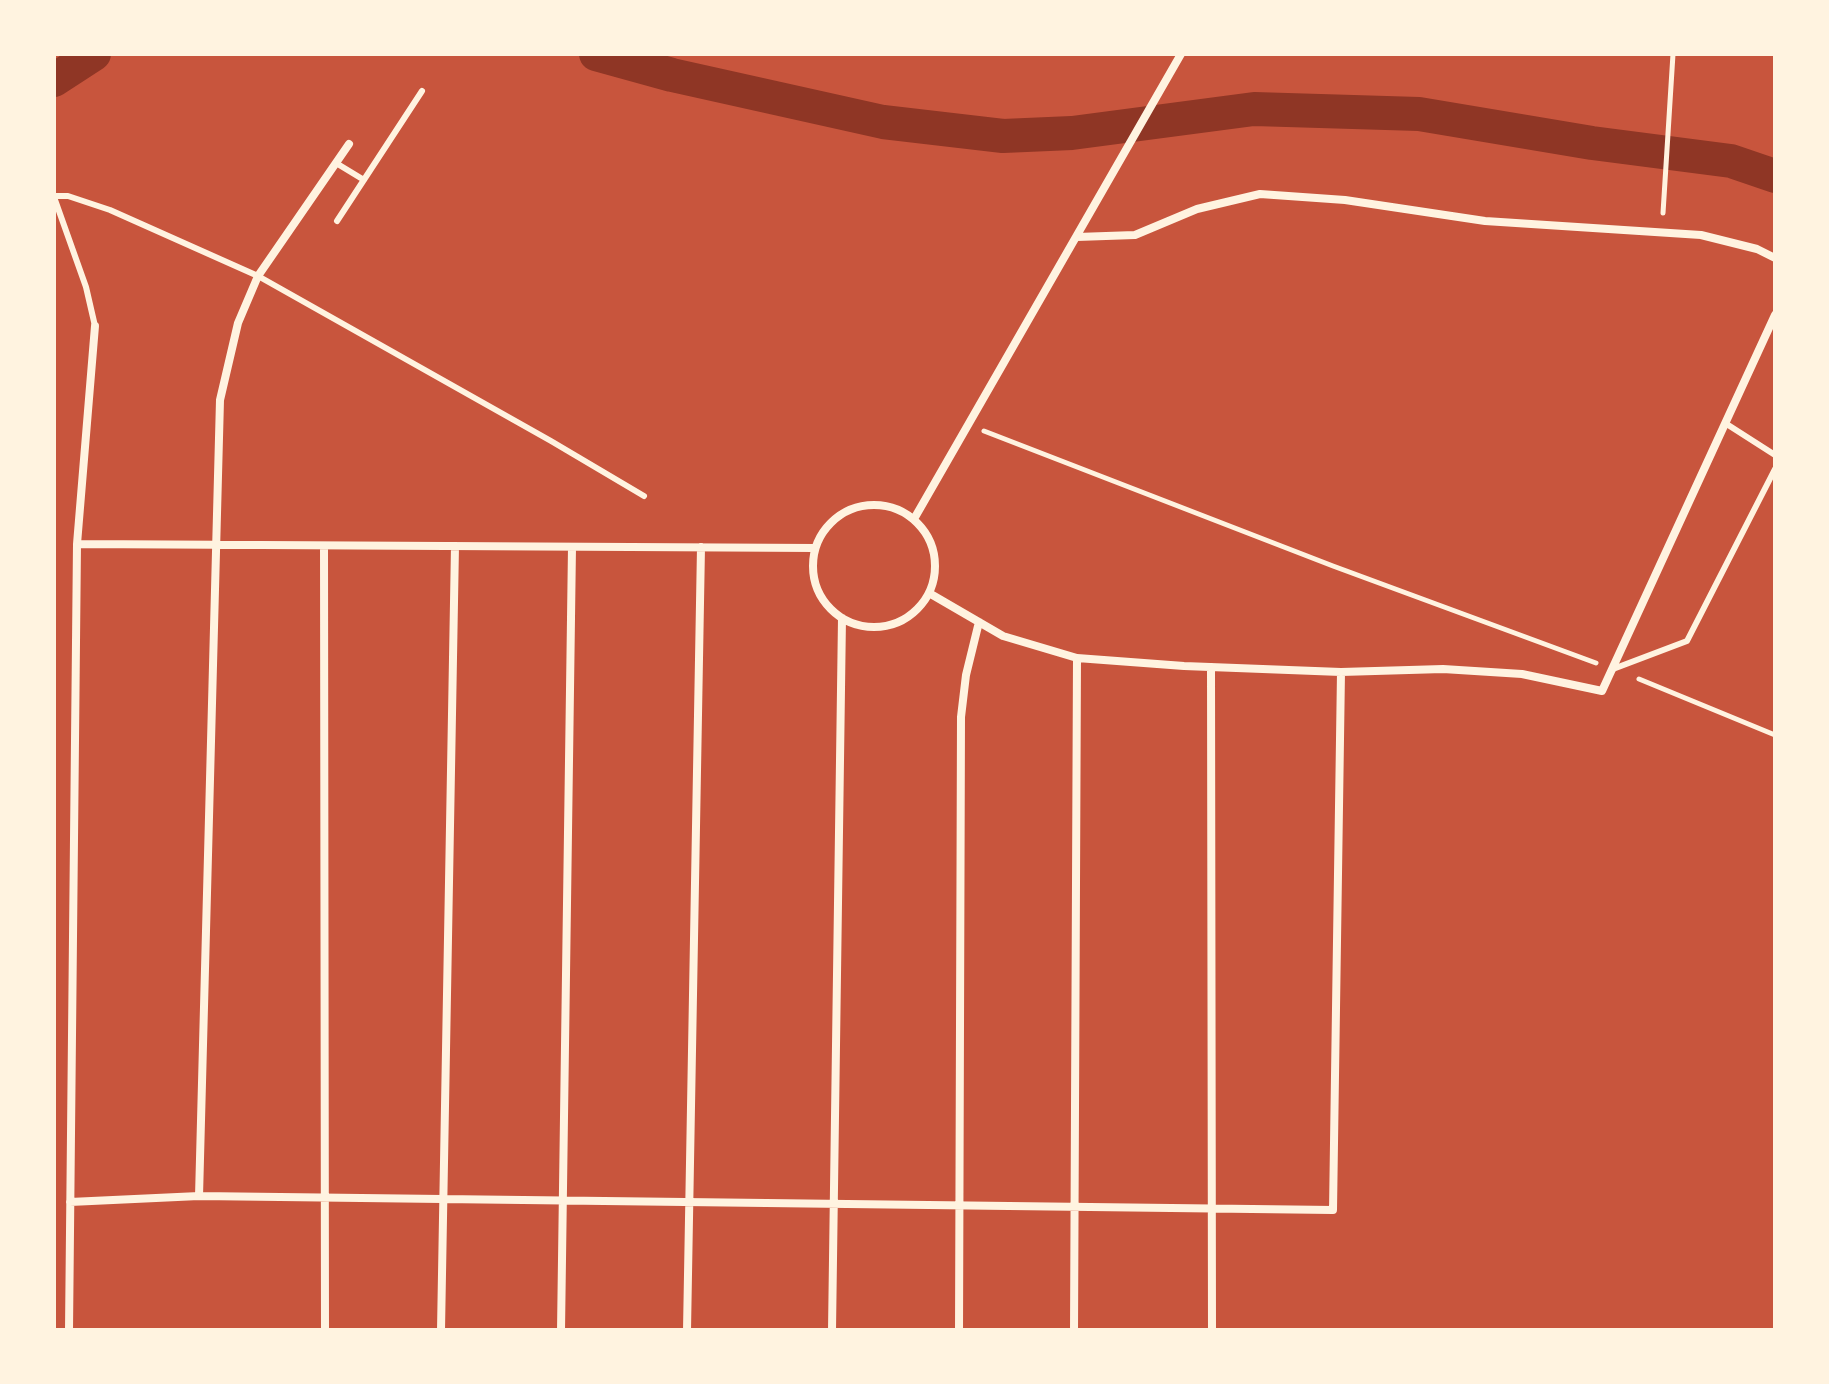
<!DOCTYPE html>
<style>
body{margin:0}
#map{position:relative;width:1829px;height:1384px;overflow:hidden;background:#c8553d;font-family:Karla,sans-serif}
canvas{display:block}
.frame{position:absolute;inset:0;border:56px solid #fff3e0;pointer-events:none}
</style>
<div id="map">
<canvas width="1829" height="1384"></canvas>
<div class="frame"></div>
</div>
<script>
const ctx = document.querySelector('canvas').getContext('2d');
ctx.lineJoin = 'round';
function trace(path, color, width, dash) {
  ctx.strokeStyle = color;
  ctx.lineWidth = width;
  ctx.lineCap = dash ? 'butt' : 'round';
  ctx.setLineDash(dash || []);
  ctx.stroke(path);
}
const canal = new Path2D(`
 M596 54 672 75 883 122 1003 136 1072 133 1254 109 1419 114 1592 143 1731 161 1775 176
 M54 80 94 54`);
const path = new Path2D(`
 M1663 213 1673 54
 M984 431 1333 566 1596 663
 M1639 679 1775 735`);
const service = new Path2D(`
 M336 163 364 180
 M54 196H68L110 210 258 276 551 441 644 496
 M54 197 86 287 95 326
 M337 221 422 91
 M1725 423 1775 455
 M1613 669 1687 641 1775 469`);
const minor = new Path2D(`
 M1077 237 1135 235 1197 209 1260 194 1345 200 1485 221 1701 235 1757 249 1775 258
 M813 566a61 61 0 1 1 122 0a61 61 0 1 1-122 0Z
 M914 519 1181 54
 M77 544 815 548
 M324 546 325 1330
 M929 593 1003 636 1077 658 1184 666 1341 672 1443 669 1522 674 1602 691 1775 315
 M1211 667 1212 1330
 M199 1196 220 400 238 323 258 276 349 144
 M70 1202 199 1196 1333 1210 1341 672
 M69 1330 77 544 95 326
 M441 1330 455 546
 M561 1330 572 547
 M687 1330 701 547
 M832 1330 842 618
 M959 1330 961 717 966 675 979 622
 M1074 1330 1077 658`);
trace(canal, '#8f3625', 34);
trace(path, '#fff3e0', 5);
trace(service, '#fff3e0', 6);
trace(minor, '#fff3e0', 8);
</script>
